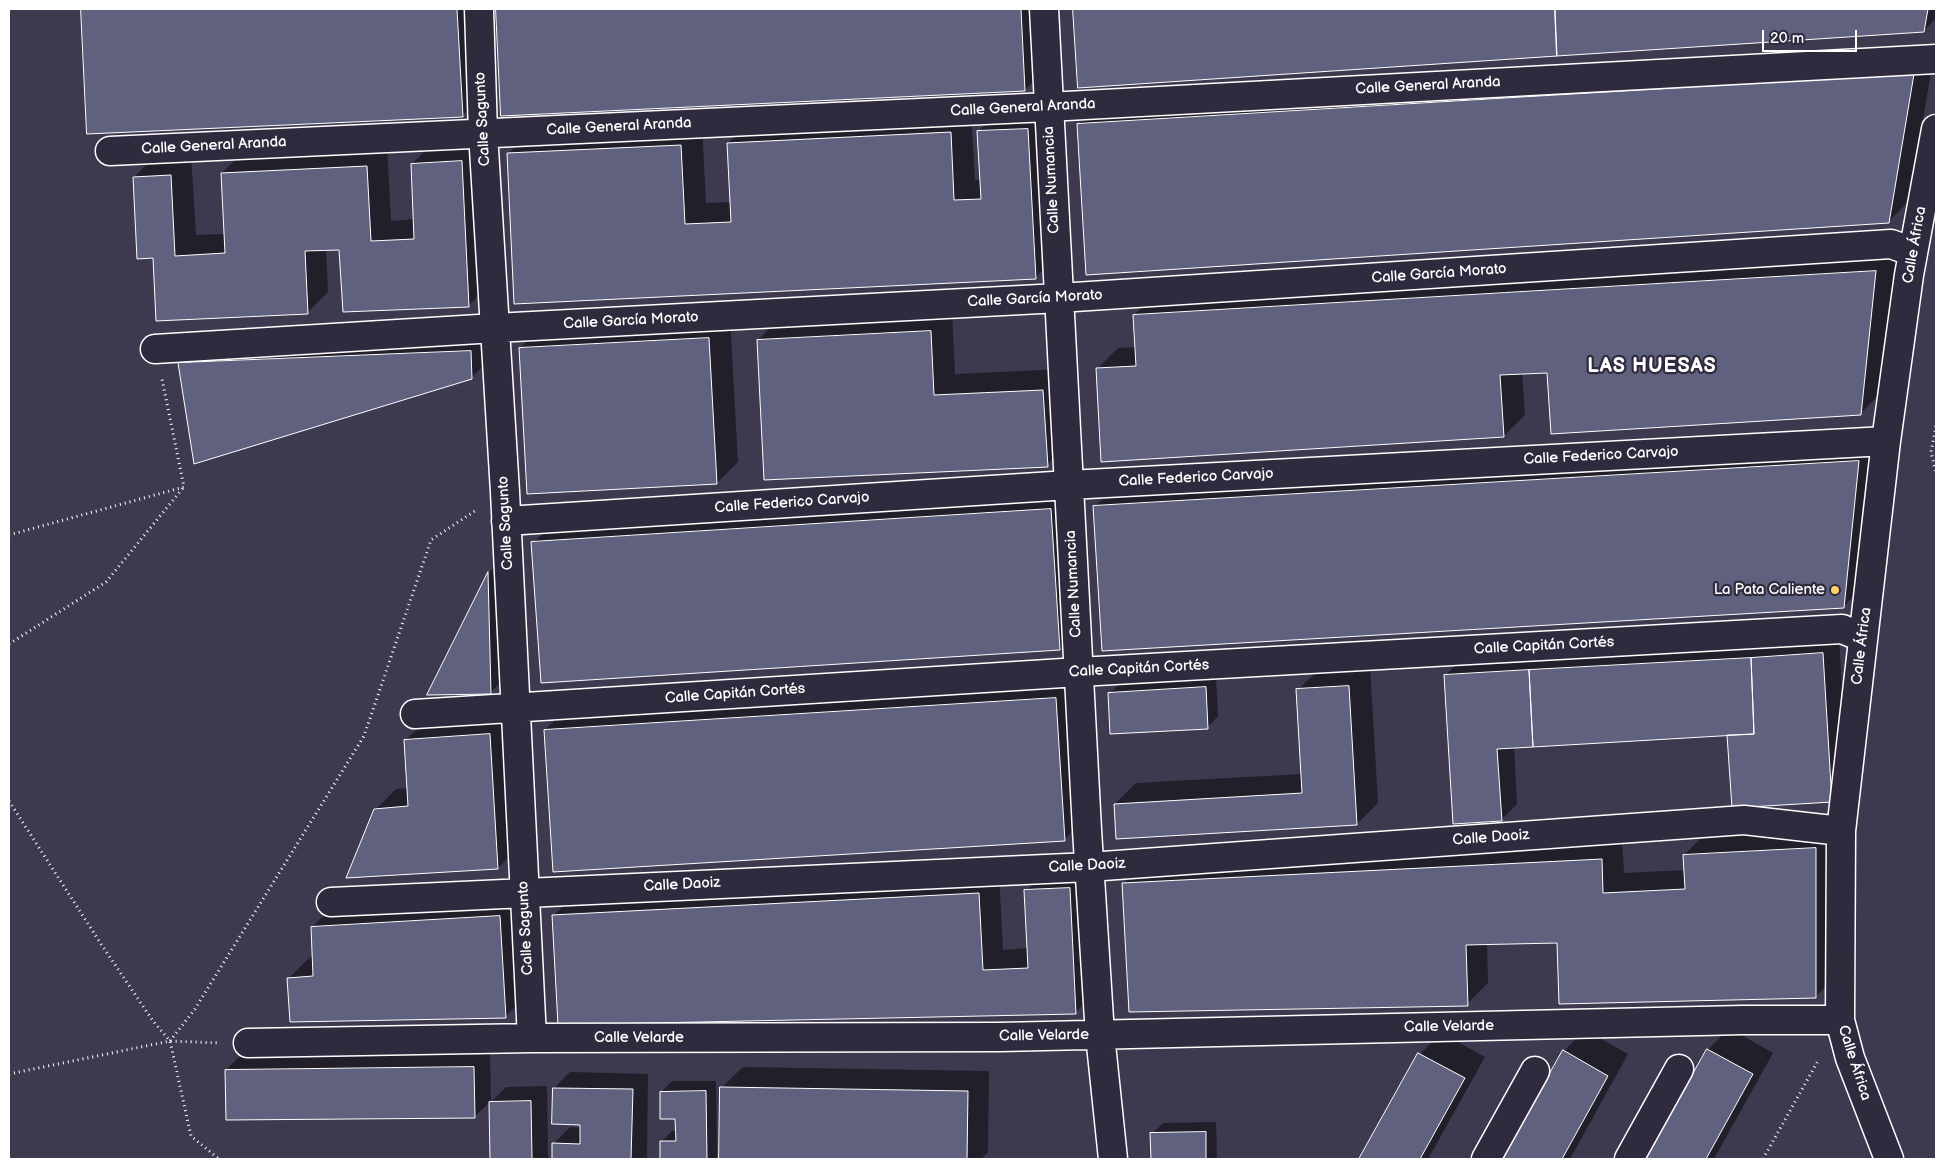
<!DOCTYPE html>
<meta charset="utf-8">
<style>
body{margin:0}
#map{position:relative;width:1945px;height:1168px;overflow:hidden;background:#3d3a50;font-family:"Balsamiq Sans",sans-serif}
canvas{display:block}
.frame{position:absolute;inset:0;border:10px solid #fff;pointer-events:none}
.scale{position:absolute;left:1762px;top:30px;width:95px;height:22px;box-sizing:border-box;border:2px solid #fff;border-top:0;padding-left:6px;font-size:15px;line-height:18px;white-space:nowrap;color:#fff;-webkit-text-stroke:4px #2f2a3d;paint-order:stroke}
</style>
<div id="map">
<canvas width="1945" height="1168"></canvas>
<div class="frame"></div>
<div class="scale">20 m</div>
</div>
<script>
const ctx = document.querySelector('canvas').getContext('2d');
ctx.lineJoin = 'round';
function paint(path, color) {
  ctx.fillStyle = color;
  ctx.fill(path, 'evenodd');
}
function trace(path, color, width, dash) {
  ctx.strokeStyle = color;
  ctx.lineWidth = width;
  ctx.lineCap = dash ? 'butt' : 'round';
  ctx.setLineDash(dash || []);
  ctx.stroke(path);
}
function drawText(font, color, halo, rows, align = 'center') {
  ctx.font = font + ' "Balsamiq Sans",sans-serif';
  ctx.lineWidth = 4.5;
  ctx.setLineDash([]);
  ctx.textBaseline = 'middle';
  ctx.strokeStyle = halo;
  ctx.fillStyle = color;
  for (const [text, x, y, turn = 0] of rows) {
    ctx.save();
    ctx.translate(x, y);
    ctx.rotate((+turn || 0) * Math.PI / 180);
    ctx.textAlign = isNaN(turn) ? turn : align;
    if (halo) ctx.strokeText(text, 0, 0);
    ctx.fillText(text, 0, 0);
    ctx.restore();
  }
}
const shadow = new Path2D(`
 M82 9H479L484 95 462 116 88 133Z
 M497 9H1043L1046 69 1025 90 502 114Z
 M1074 9H1936V18L1924 31 1079 87Z
 M1934 53 1910 200 1888 222 1078 124 1099 103Z
 M1049 108 1056 257 1035 278 515 303 508 154 529 133 702 125 706 203 731 202 728 143 749 122 971 112 975 180 981 179 978 132 999 110Z
 M483 141 490 284 469 305 340 249H326L328 292 307 313 154 257 134 177 155 156 191 154 196 235 225 234 222 173 243 152 387 145 391 221 414 219 412 164 433 143Z
 M1897 250 1881 393 1860 414 1548 371 1522 373 1525 415 1504 436 1097 369 1118 348 1136 347 1134 315 1155 294Z
 M952 311 955 374 1064 369 1068 444 1047 465 758 340 779 319Z
 M730 317 738 462 717 483 520 348 541 327Z
 M491 330 492 357 471 378 180 363 201 342Z
 M1879 441 1864 586 1843 607 1094 507 1116 486Z
 M1072 489 1081 628 1060 649 542 682 533 543 554 522Z
 M499 563 501 682 490 693 429 694 489 572Z
 M1839 638 1848 785 1832 801 1729 734 1514 747 1517 804 1501 820 1445 676 1461 659Z
 M1370 666 1378 803 1357 824 1115 804 1136 783 1302 774 1298 690 1319 669Z
 M1216 677 1218 716 1208 727 1109 694 1120 683Z
 M1077 678 1085 818 1064 840 545 730 566 709Z
 M511 714 519 847 498 868 375 810 396 789 408 788 406 740 427 719Z
 M1837 828V976L1815 997 1558 942 1487 943 1488 983 1467 1004 1124 883 1145 862 1622 838 1624 873 1685 870 1684 855 1705 834Z
 M1091 868 1096 992 1075 1013 553 916 575 894 999 872 1003 950 1028 948 1026 891 1047 870Z
 M520 895 526 996 505 1017 289 978 310 957H314L312 927 333 906Z
 M1729 1028 1773 1053 1714 1159H1647L1708 1050Z
 M1585 1030 1628 1054 1570 1159H1504L1564 1051Z
 M1441 1033 1485 1057 1428 1159H1361L1420 1054Z
 M490 1052 491 1102 506 1087 547 1086 548 1159H491L490 1102 474 1117 226 1070 242 1054Z
 M743 1067 989 1071 988 1153 981 1159H720L721 1088Z
 M570 1072 648 1074 647 1159H553V1144L570 1127 581 1128V1124L554 1088Z
 M672 1081H716L717 1157 714 1159H662L661 1142 672 1131H677V1118L661 1092Z
 M1216 1122 1217 1159H1152V1134L1163 1123Z`);
const building = new Path2D(`
 M81 9H457L463 117 87 134Z
 M496 9H1021L1025 91 501 116Z
 M1073 9H1555L1557 56 1078 88Z
 M1555 9H1928L1924 32 1557 56Z
 M1914 74 1889 223 1086 275 1077 124Z
 M1028 129 1036 279 514 304 507 153 681 145 685 224 731 222 727 143 951 132 954 200 981 199 977 131Z
 M462 161 469 307 343 312 339 250 305 251 308 314 156 321 153 258 137 259 133 177 171 175 175 256 225 253 221 173 367 166 371 241 414 239 411 164Z
 M1876 271 1861 415 1551 434 1547 373 1500 375 1504 437 1101 462 1096 368 1136 366 1133 315Z
 M931 331 934 395 1043 390 1048 467 764 480 757 340Z
 M709 338 717 484 527 494 519 348Z
 M471 351 472 379 194 464 178 363Z
 M1859 461 1844 608 1102 651 1093 506Z
 M1051 509 1060 650 541 683 531 542Z
 M488 572 491 694 427 695Z
 M1823 653 1832 802 1732 808 1727 735 1754 734 1751 658Z
 M1751 658 1754 734 1533 747 1529 670Z
 M1529 670 1533 747 1497 749 1502 821 1453 824 1444 675Z
 M1349 686 1357 825 1116 839 1114 804 1302 793 1296 689Z
 M1206 687 1208 729 1110 734 1108 693Z
 M1056 698 1065 841 553 872 544 730Z
 M490 734 498 869 346 878 374 809 408 806 404 740Z
 M1816 848V998L1559 1004 1557 943 1466 945 1468 1006 1129 1012 1122 883 1602 859 1603 893 1685 889 1683 855Z
 M1070 888 1076 1014 558 1025 552 915 979 893 983 970 1028 968 1024 890Z
 M500 916 506 1018 290 1022 287 978 313 976 311 927Z
 M1707 1049 1753 1074 1706 1159H1645Z
 M1563 1050 1608 1076 1562 1159H1502Z
 M1418 1053 1465 1078 1420 1159H1359Z
 M474 1067 475 1118 226 1120 225 1070Z
 M720 1087 968 1091 967 1159H719Z
 M553 1088 633 1089 631 1159H552V1143L580 1144V1125L552 1124Z
 M706 1091 707 1159H660V1141H676L675 1119H660V1092Z
 M531 1101 532 1159H490L489 1102Z
 M1206 1132V1159H1151L1150 1133Z`);
const path = new Path2D(`
 M1936 426 1931 452 1936 474
 M9 535 184 487 162 379
 M9 644 106 582 183 488
 M9 801 101 944 153 1021 170 1041 191 1136 219 1159
 M170 1041 195 1009 364 736 431 540 475 511
 M9 1074 170 1041 220 1043
 M1763 1159 1819 1059`);
const minor = new Path2D(`
 M479 9 483 133 505 492 532 1038
 M1044 9 1087 830 1100 1035 1113 1159
 M110 151 1048 107 1936 59
 M155 349 495 328 1059 298 1891 244 1913 252
 M506 521 1069 485 1886 441
 M415 714 1079 672 1842 629 1862 637
 M331 902 1089 867 1744 820 1841 831
 M248 1043 532 1038 1000 1037 1743 1020H1840
 M1486 1159 1535 1071
 M1629 1159 1679 1069
 M1889 1159 1850 1058 1840 1020 1841 831 1886 441 1909 275 1936 129`);
const markers = [
 [1835,590,5,"#ffd166"]
];
const streetNames = [
 ["Calle General Aranda",1428,86,-3],
 ["Calle General Aranda",1023,108,-3],
 ["Calle Sagunto",483,119,-93],
 ["Calle General Aranda",619,127,-3],
 ["Calle General Aranda",214,146,-3],
 ["Calle Numancia",1052,180,-93],
 ["Calle África",1915,245,-80],
 ["Calle García Morato",1439,274,-4],
 ["Calle García Morato",1035,299,-3],
 ["Calle García Morato",631,321,-3],
 ["Calle Federico Carvajo",1601,456,-3],
 ["Calle Federico Carvajo",1196,478,-3],
 ["Calle Federico Carvajo",792,503,-4],
 ["Calle Sagunto",506,523,-93],
 ["Calle Numancia",1074,584,-93],
 ["Calle Capitán Cortés",1544,646,-3],
 ["Calle África",1862,646,-83],
 ["Calle Capitán Cortés",1139,669,-3],
 ["Calle Capitán Cortés",735,694,-4],
 ["Calle Daoiz",1491,838,-4],
 ["Calle Daoiz",1087,866,-3],
 ["Calle Daoiz",682,885,-3],
 ["Calle Sagunto",526,928,-93],
 ["Calle Velarde",1449,1027,-1],
 ["Calle Velarde",1044,1036,-1],
 ["Calle Velarde",639,1038],
 ["Calle África",1854,1063,72]
];
const poiNames = [
 ["La Pata Caliente",1825,590]
];
const districtNames = [
 ["LAS HUESAS",1652,367]
];
paint(shadow, '#0007');
paint(building, '#5f617e');
trace(building, '#fff', 1);
trace(minor, '#fff', 31);
trace(path, '#fff', 3, [1, 4]);
trace(minor, '#2f2a3d', 28);
for (const [x, y, r, color] of markers) {
  const dot = new Path2D();
  dot.arc(x, y, r, 0, 2 * Math.PI);
  ctx.fillStyle = color;
  ctx.fill(dot);
  trace(dot, '#2f2a3d', 2);
}
drawText('15px', '#fff', '#2f2a3d', streetNames);
drawText('15px', '#fff', '#2f2a3d', poiNames, 'right');
ctx.letterSpacing = '1px';
drawText('bold 20px', '#fff', '#2f2a3d', districtNames);
ctx.letterSpacing = '0px';
</script>
